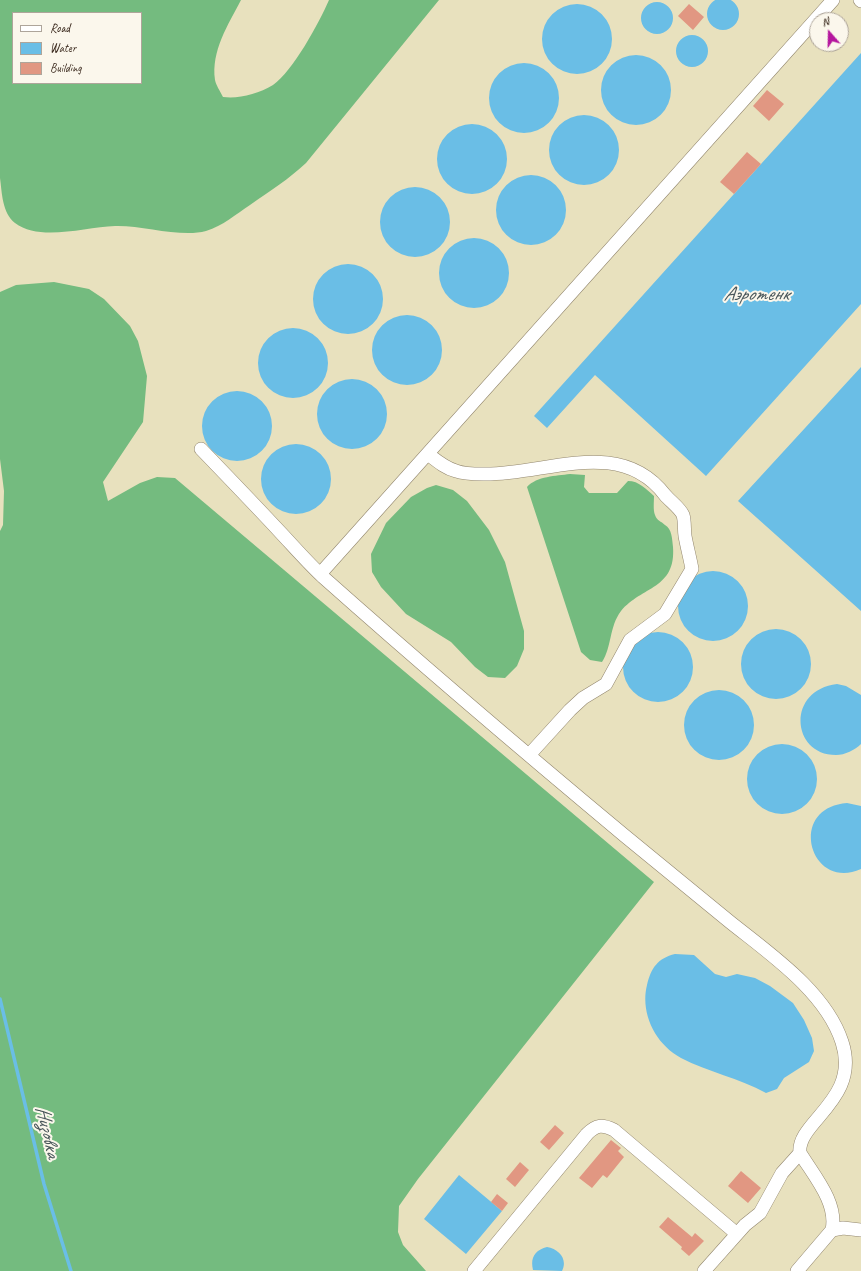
<!DOCTYPE html>
<meta charset="utf-8">
<style>
body{margin:0}
#map{position:relative;width:861px;height:1271px;overflow:hidden;background:#e8e1be;font-family:Caveat,sans-serif}
canvas{display:block}
.legend{position:absolute;left:12px;top:12px;width:130px;height:72px;box-sizing:border-box;background:#fbf7ec;border:1px solid #aea59a;margin:0;padding:5px 7px;list-style:none;font-size:12px;color:#3b2a1e}
.legend li{display:flex;align-items:center;gap:8px;height:20px}
.legend b{width:20px;border:1px solid #aea59a}
.north{position:absolute;left:809px;top:12px;width:40px;height:40px;box-sizing:border-box;background:#fbf7ec;border:1px solid #aea59a;border-radius:50%;rotate:340deg;font-size:11px;font-weight:700;line-height:16px;text-align:center;color:#3b2a1e}
.north::after{content:'';display:block;margin:auto;width:14px;height:18px;background:#b5179e;clip-path:polygon(50% 0,100% 100%,50% 72%,0 100%)}
</style>
<div id="map">
<canvas width="861" height="1271"></canvas>
<ul class="legend">
<li><b style="height:5px;background:#fff"></b>Road</li>
<li><b style="height:11px;background:#6abee6"></b>Water</li>
<li><b style="height:11px;background:#e19782"></b>Building</li>
</ul>
<div class="north">N</div>
</div>
<script>
const ctx = document.querySelector('canvas').getContext('2d');
ctx.lineJoin = 'round';
function paint(path, color) {
  ctx.fillStyle = color;
  ctx.fill(path, 'evenodd');
}
function trace(path, color, width, dash) {
  ctx.strokeStyle = color;
  ctx.lineWidth = width;
  ctx.lineCap = dash ? 'butt' : 'round';
  ctx.setLineDash(dash || []);
  ctx.stroke(path);
}
function drawText(font, color, halo, rows, align = 'center') {
  ctx.font = font + ' Caveat,sans-serif';
  ctx.lineWidth = 4;
  ctx.setLineDash([]);
  ctx.textBaseline = 'middle';
  ctx.strokeStyle = halo;
  ctx.fillStyle = color;
  for (const [text, x, y, turn = 0] of rows) {
    ctx.save();
    ctx.translate(x, y);
    ctx.rotate((+turn || 0) * Math.PI / 180);
    ctx.textAlign = isNaN(turn) ? turn : align;
    if (halo) ctx.strokeText(text, 0, 0);
    ctx.fillText(text, 0, 0);
    ctx.restore();
  }
}
const forest = new Path2D(`
 M0 0H241C228 25 211 51 215 80 216 85 220 91 223 97 239 99 258 94 273 85 293 71 319 23 329 0H439L306 163C289 179 270 191 250 205 236 214 223 226 206 231 181 238 142 225 115 226 85 227 40 242 15 223 2 213 2 192 0 178ZM13 13H141V83H13Z
 M54 282 89 289 104 299 130 326 138 341 147 376 143 422 103 482 108 501 140 483 157 477 175 478 654 882 418 1179 399 1206 398 1232 403 1245 426 1271H0V531L3 525 4 491 0 459V292L16 285Z
 M570 474 585 475 584 487 589 493H617L628 481C639 481 646 489 654 496 654 502 653 510 655 515 657 521 661 521 665 525 672 529 672 539 673 547 676 589 642 586 621 611 609 627 612 647 602 662L590 660 581 652 527 487C537 476 556 476 570 474Z
 M436 485 453 490 467 501 489 530 505 562 524 631V649L517 666 505 678 488 677 475 667 451 642 406 614 381 587 372 572 371 554 386 523 411 497 427 488Z`);
const water = new Path2D(`
 M707 14a16 16 0 1 1 32 0a16 16 0 1 1-32 0Z
 M641 18a16 16 0 1 1 32 0a16 16 0 1 1-32 0Z
 M542 39a35 35 0 1 1 70 0a35 35 0 1 1-70 0Z
 M676 51a16 16 0 1 1 32 0a16 16 0 1 1-32 0Z
 M861 53V304L706 476 595 375 547 428 534 416Z
 M601 90a35 35 0 1 1 70 0a35 35 0 1 1-70 0Z
 M489 98a35 35 0 1 1 70 0a35 35 0 1 1-70 0Z
 M549 150a35 35 0 1 1 70 0a35 35 0 1 1-70 0Z
 M437 159a35 35 0 1 1 70 0a35 35 0 1 1-70 0Z
 M496 210a35 35 0 1 1 70 0a35 35 0 1 1-70 0Z
 M380 222a35 35 0 1 1 70 0a35 35 0 1 1-70 0Z
 M439 273a35 35 0 1 1 70 0a35 35 0 1 1-70 0Z
 M313 299a35 35 0 1 1 70 0a35 35 0 1 1-70 0Z
 M372 350a35 35 0 1 1 70 0a35 35 0 1 1-70 0Z
 M258 363a35 35 0 1 1 70 0a35 35 0 1 1-70 0Z
 M861 367V611L738 501Z
 M317 414a35 35 0 1 1 70 0a35 35 0 1 1-70 0Z
 M202 426a35 35 0 1 1 70 0a35 35 0 1 1-70 0Z
 M261 479a35 35 0 1 1 70 0a35 35 0 1 1-70 0Z
 M678 606a35 35 0 1 1 70 0a35 35 0 1 1-70 0Z
 M741 664a35 35 0 1 1 70 0a35 35 0 1 1-70 0Z
 M623 667a35 35 0 1 1 70 0a35 35 0 1 1-70 0Z
 M837 684 846 686 861 695V744C855 750 845 755 836 755 791 755 786 690 837 684Z
 M684 725a35 35 0 1 1 70 0a35 35 0 1 1-70 0Z
 M747 779a35 35 0 1 1 70 0a35 35 0 1 1-70 0Z
 M847 803 861 806V869C810 892 786 808 847 803Z
 M675 954 694 955 715 974 726 977 737 974 755 978 770 986 793 1003 804 1020 812 1038 814 1051 809 1062 784 1078 777 1089 766 1093C739 1078 708 1072 681 1058 655 1044 640 1013 647 985 651 968 658 958 675 954Z
 M459 1175 502 1211 466 1254 424 1219Z
 M547 1247C559 1249 568 1259 562 1271L533 1270C530 1258 535 1250 547 1247Z`);
const stream = new Path2D(`
 M0 999 44 1184 71 1271`);
const building = new Path2D(`
 M689 4 704 17 693 30 678 16Z
 M767 90 784 104 769 121 753 106Z
 M747 152 761 164 734 194 720 182Z
 M555 1125 564 1133 549 1150 540 1142Z
 M611 1140 621 1148 618 1151 624 1157 607 1178 603 1175 592 1188 579 1178Z
 M520 1162 529 1170 515 1187 506 1179Z
 M741 1171 761 1188 748 1203 728 1186Z
 M497 1194 508 1203 502 1211 491 1202Z
 M668 1217 692 1237 695 1233 704 1241 689 1256 681 1249 682 1247 659 1227Z`);
const minor = new Path2D(`
 M860 0 861 1
 M201 449C228 477 255 505 281 533 295 548 308 563 323 577 422 665 523 751 625 836 660 865 695 893 730 922 770 954 826 992 842 1042 861 1100 796 1122 800 1153 814 1176 838 1203 832 1230
 M428 454C437 461 445 468 456 471 464 474 474 474 483 474 544 476 619 435 665 495 670 501 680 508 683 515 685 521 684 530 685 536 687 547 690 558 692 569L665 614 630 640 606 684 583 698 570 710 529 755
 M320 574 833 0
 M474 1271 587 1134C596 1125 602 1124 614 1130L737 1234
 M704 1271 745 1225 760 1213 782 1173 800 1153
 M797 1271 832 1230 843 1228 861 1230`);
const waterNames = [
 ["Аэротенк",756,295],
 ["Низовка",47,1132,77]
];
paint(forest, '#74bb7f');
paint(water, '#6abee6');
trace(stream, '#6abee6', 3.5);
paint(building, '#e19782');
trace(minor, '#92866e', 14);
trace(minor, '#fff', 13);
drawText('italic 20px', '#49565a', '#fbf7ec', waterNames);
</script>
